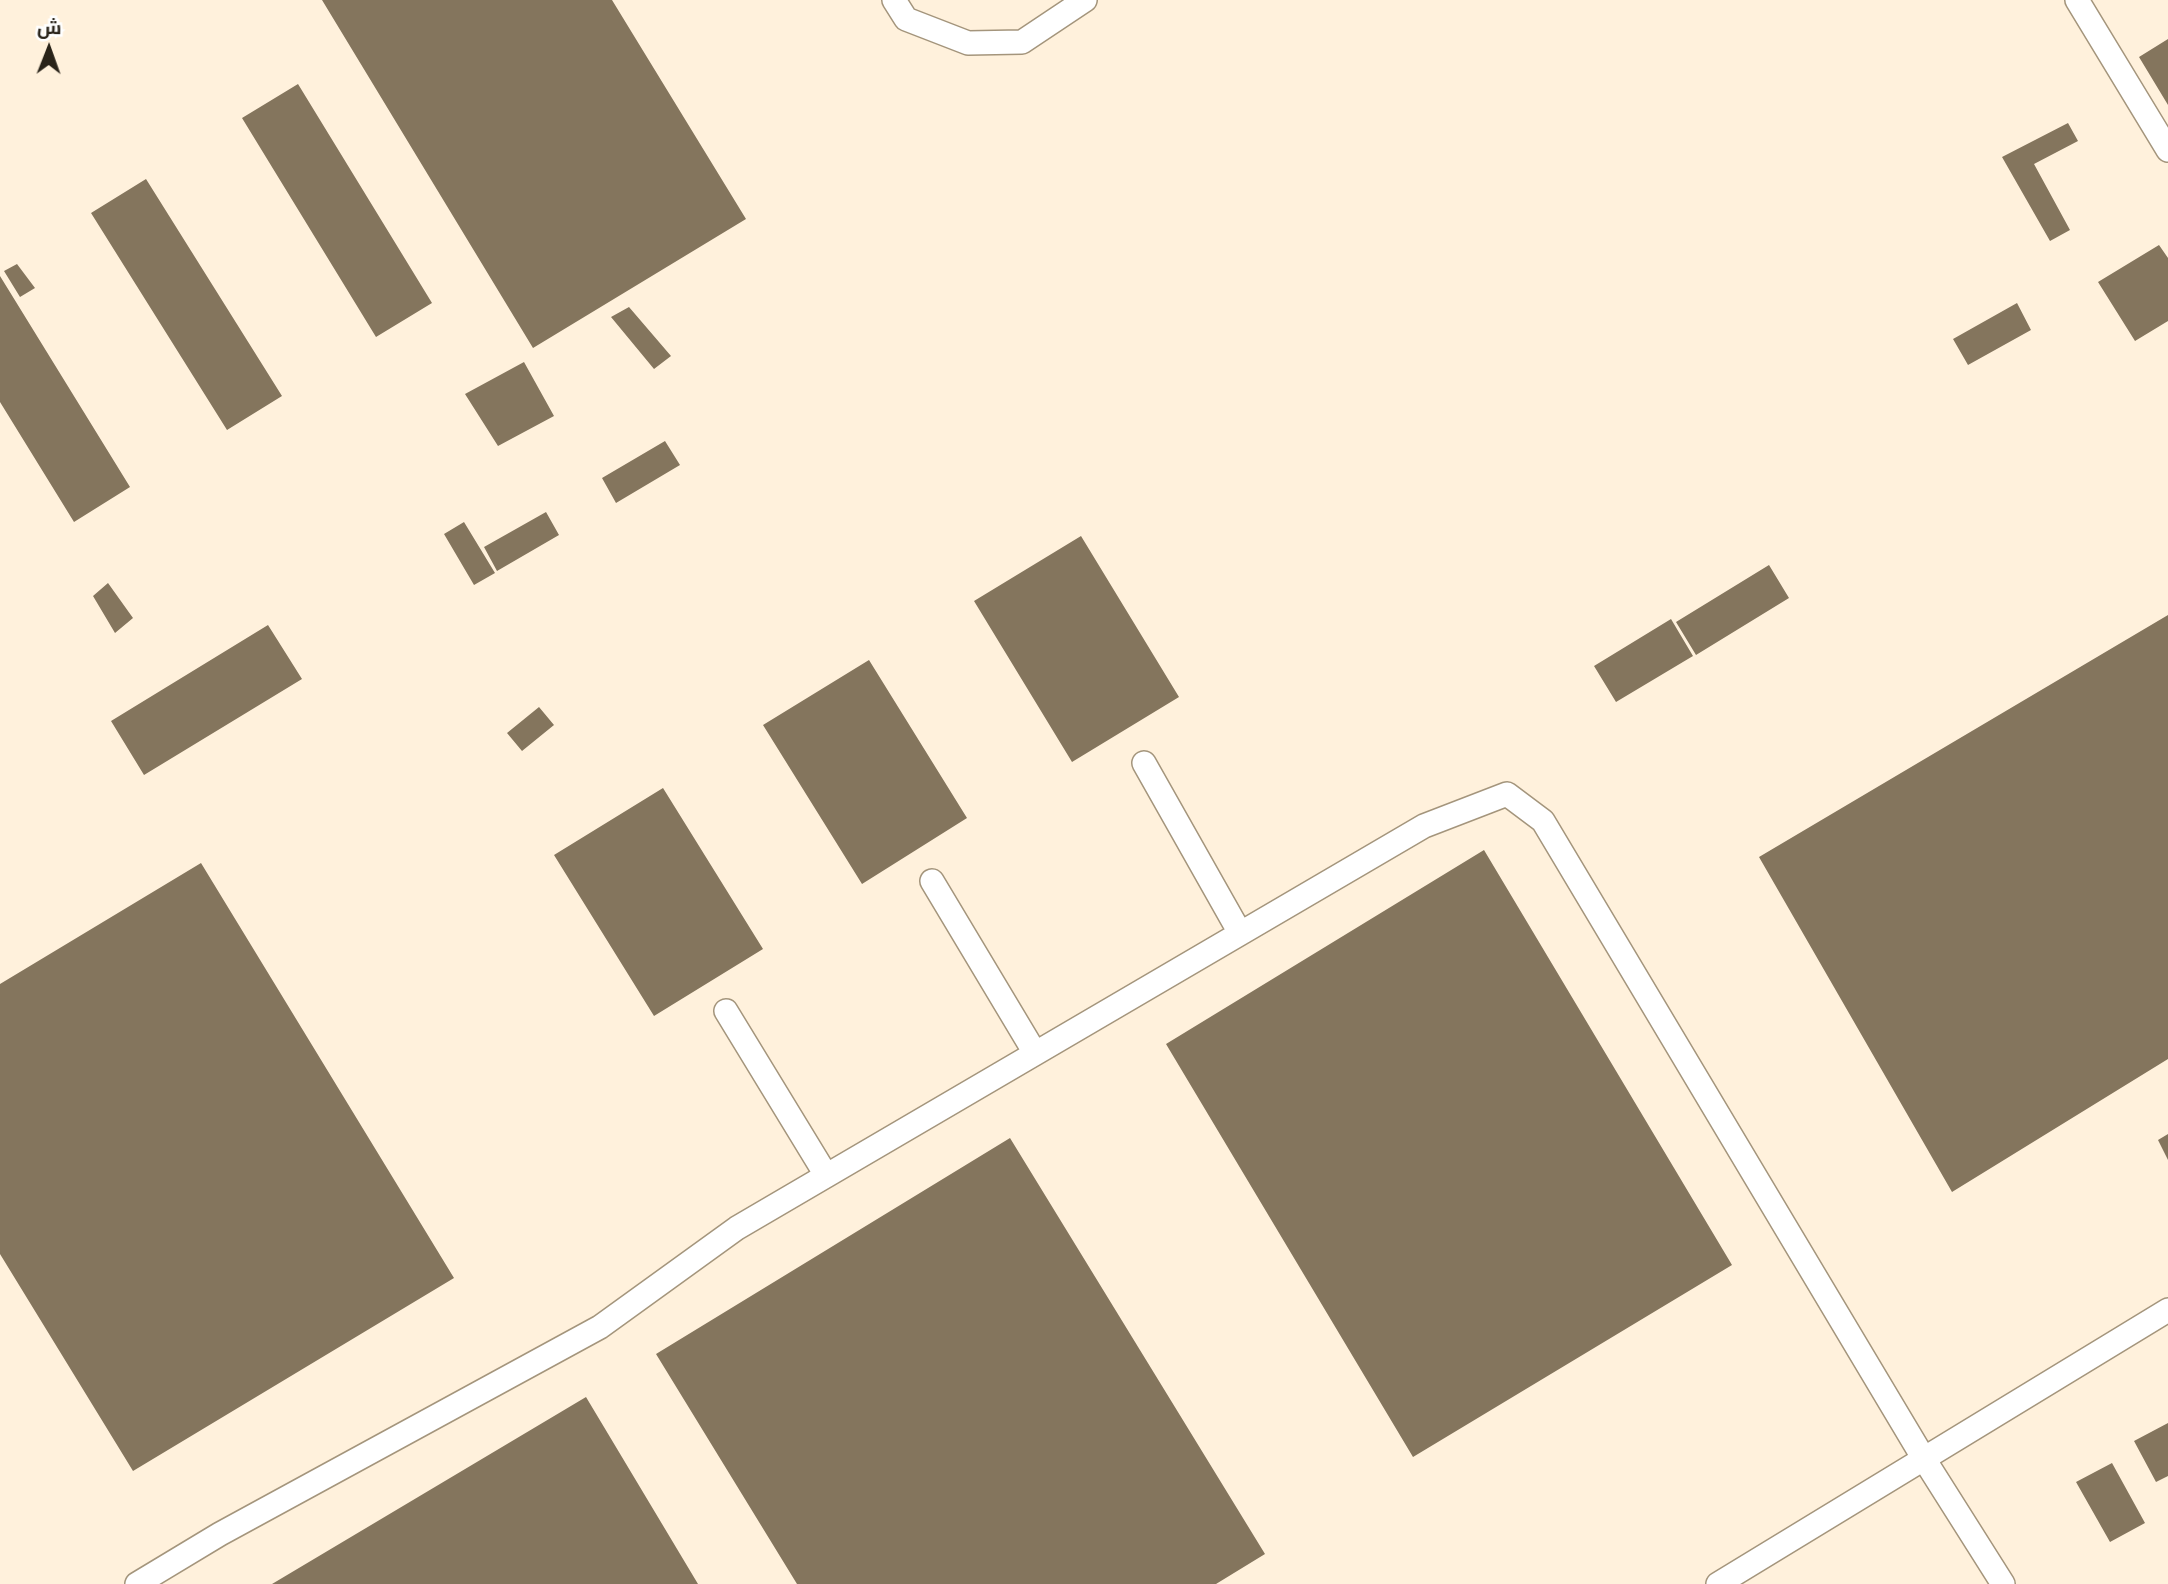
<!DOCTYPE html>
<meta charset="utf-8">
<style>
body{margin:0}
#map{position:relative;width:2168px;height:1584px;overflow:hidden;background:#fff1dc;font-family:Jost,Cairo,sans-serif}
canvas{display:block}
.north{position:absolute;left:14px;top:14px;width:70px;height:70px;-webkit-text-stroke:5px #fff;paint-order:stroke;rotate:1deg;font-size:19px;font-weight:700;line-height:28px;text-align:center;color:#292319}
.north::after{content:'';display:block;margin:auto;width:24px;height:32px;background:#292319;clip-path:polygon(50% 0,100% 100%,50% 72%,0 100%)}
</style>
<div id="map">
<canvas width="2168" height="1584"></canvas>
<div class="north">ش</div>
</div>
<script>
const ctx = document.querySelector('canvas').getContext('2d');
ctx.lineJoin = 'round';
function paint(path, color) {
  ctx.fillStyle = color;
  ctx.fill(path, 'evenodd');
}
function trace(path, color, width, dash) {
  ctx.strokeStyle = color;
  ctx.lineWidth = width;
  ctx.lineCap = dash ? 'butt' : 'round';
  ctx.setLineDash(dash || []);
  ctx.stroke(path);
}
const building = new Path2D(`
 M322 0H612L746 219 533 348Z
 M2168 39V105L2139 57Z
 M298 84 432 303 376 337 242 118Z
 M2068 123 2078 141 2034 164 2070 230 2050 241 2002 157Z
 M146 179 282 396 227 430 91 213Z
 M2159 245 2168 258V321L2135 341 2098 282Z
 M17 264 35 288 20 297 4 271Z
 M0 276 130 487 74 522 0 402Z
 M2017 303 2031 330 1968 365 1953 339Z
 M629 307 671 356 654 369 611 317Z
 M524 362 554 416 498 446 465 394Z
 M665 441 680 465 616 503 602 478Z
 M546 512 559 535 497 571 484 547Z
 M464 522 495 573 474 585 444 534Z
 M1081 536 1179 697 1072 762 974 601Z
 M1769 565 1789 598 1696 655 1676 622Z
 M108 583 133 618 115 633 93 596Z
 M2168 615V1059L1952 1192 1759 857Z
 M1671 619 1693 656 1616 702 1594 666Z
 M268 625 302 679 144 775 111 721Z
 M869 660 967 818 862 884 763 725Z
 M539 707 554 725 522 751 507 733Z
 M663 788 763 949 654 1016 554 855Z
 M1484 850 1732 1265 1413 1457 1166 1044Z
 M201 863 454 1278 133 1471 0 1254V984Z
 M2168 1134V1160L2158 1140Z
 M1010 1138 1265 1554 1216 1584H797L656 1354Z
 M586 1397 698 1584H272Z
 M2168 1423V1476L2156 1482 2134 1441Z
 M2112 1463 2145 1523 2110 1542 2076 1482Z`);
const service = new Path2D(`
 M894 0 906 19 968 43 1022 42 1085 0
 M2077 0 2168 150
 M1144 763 1240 933
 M932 881 1035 1053
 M726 1011 826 1175
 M137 1584 220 1534 600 1327 737 1228 1424 826 1507 794 1543 821 1924 1459 2003 1584
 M1718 1584 2168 1310`);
paint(building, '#84755d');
trace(service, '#a4957c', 26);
trace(service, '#fff', 23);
</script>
